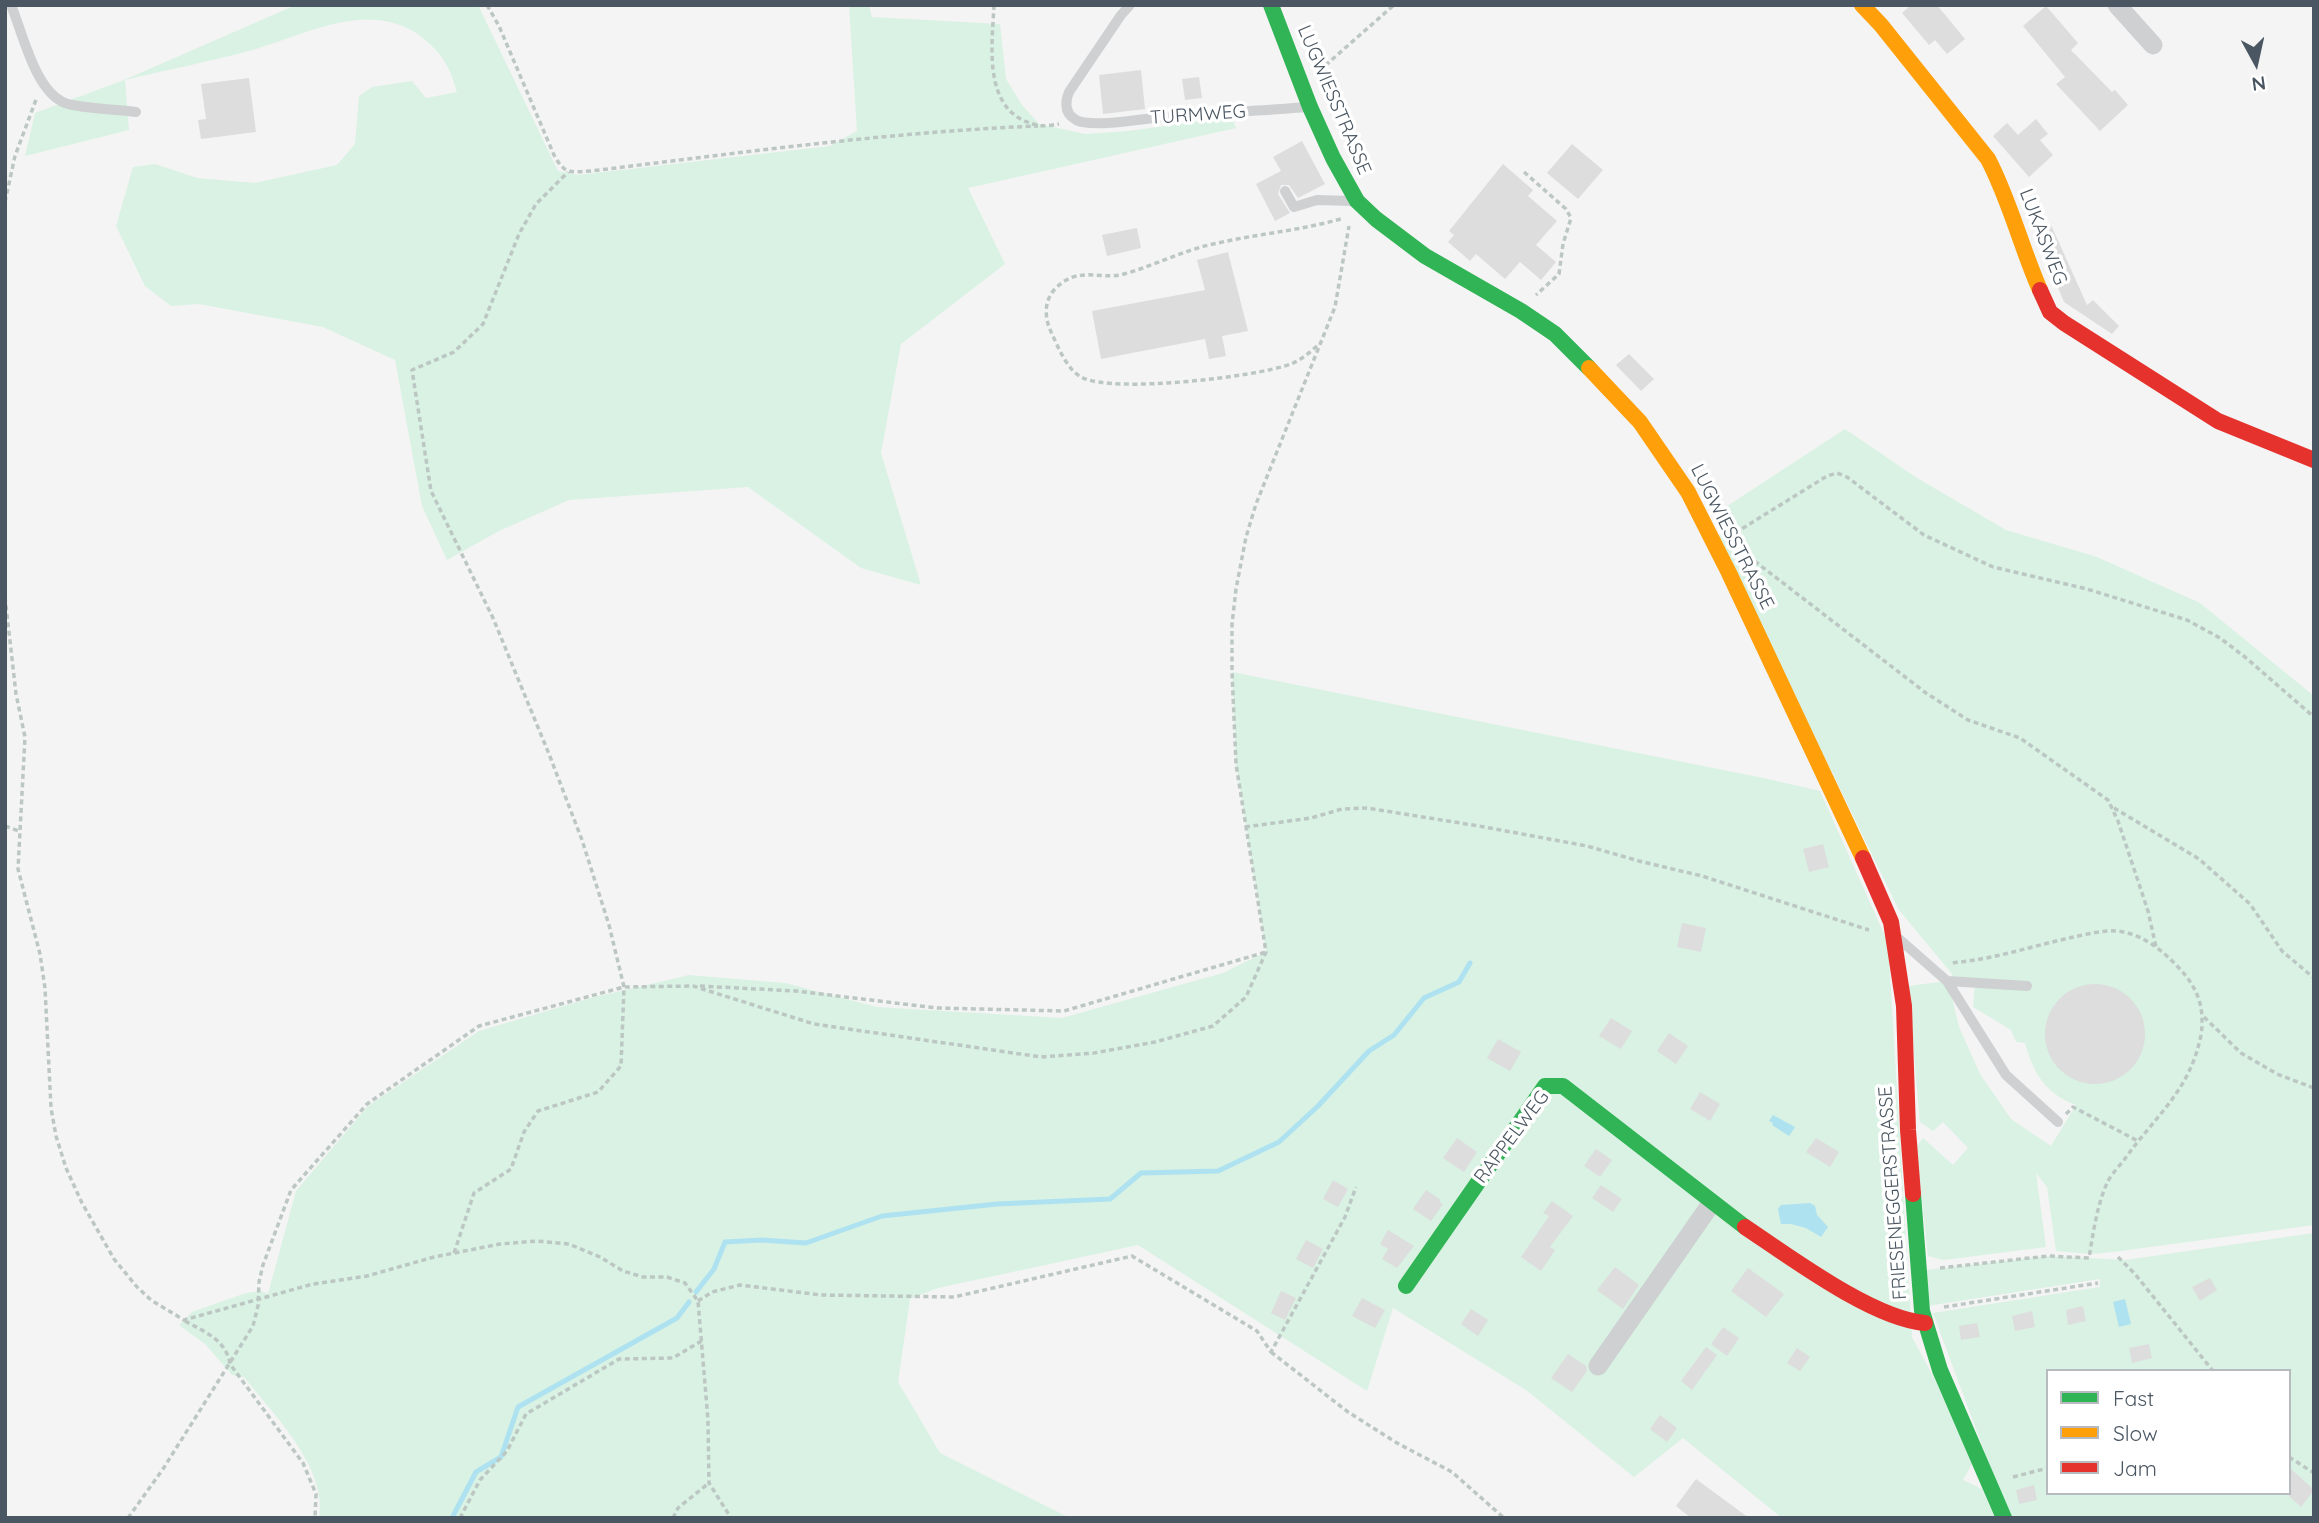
<!DOCTYPE html>
<style>
body{margin:0}
#map{position:relative;width:2319px;height:1523px;overflow:hidden;background:#f4f4f4;font-family:Quicksand,sans-serif}
canvas{display:block}
.frame{position:absolute;inset:0;border:7px solid #4a5661;pointer-events:none}
.legend{position:absolute;left:2046px;top:1369px;width:245px;height:126px;box-sizing:border-box;background:#fff;border:2px solid #b7bbc0;margin:0;padding:9px 12px;list-style:none;font-size:21px;color:#4a5661}
.legend li{display:flex;align-items:center;gap:14px;height:35px}
.legend b{width:35px;border:2px solid #b7bbc0}
.north{position:absolute;left:2221px;top:28px;width:70px;height:70px;-webkit-text-stroke:5px #fff;paint-order:stroke;rotate:172deg;font-size:19px;font-weight:700;line-height:28px;text-align:center;color:#4a5661}
.north::after{content:'';display:block;margin:auto;width:24px;height:32px;background:#4a5661;clip-path:polygon(50% 0,100% 100%,50% 72%,0 100%)}
</style>
<div id="map">
<canvas width="2319" height="1523"></canvas>
<div class="frame"></div>
<ul class="legend">
<li><b style="height:9px;background:#30b455"></b>Fast</li>
<li><b style="height:9px;background:#ff9f0a"></b>Slow</li>
<li><b style="height:9px;background:#e5322d"></b>Jam</li>
</ul>
<div class="north">N</div>
</div>
<script>
const ctx = document.querySelector('canvas').getContext('2d');
ctx.lineJoin = 'round';
function paint(path, color) {
  ctx.fillStyle = color;
  ctx.fill(path, 'evenodd');
}
function trace(path, color, width, dash) {
  ctx.strokeStyle = color;
  ctx.lineWidth = width;
  ctx.lineCap = dash ? 'butt' : 'round';
  ctx.setLineDash(dash || []);
  ctx.stroke(path);
}
function drawText(font, color, halo, rows, align = 'center') {
  ctx.font = font + ' Quicksand,sans-serif';
  ctx.lineWidth = 7;
  ctx.setLineDash([]);
  ctx.textBaseline = 'middle';
  ctx.strokeStyle = halo;
  ctx.fillStyle = color;
  for (const [text, x, y, turn = 0] of rows) {
    ctx.save();
    ctx.translate(x, y);
    ctx.rotate((+turn || 0) * Math.PI / 180);
    ctx.textAlign = isNaN(turn) ? turn : align;
    if (halo) ctx.strokeText(text, 0, 0);
    ctx.fillText(text, 0, 0);
    ctx.restore();
  }
}
const green = new Path2D(`
 M296 5H478L558 171 578 175 830 146 857 131 849 5H869L872 17 1000 24 1006 79 1022 105 1039 124 1085 134 1128 131 1232 117 1236 128 968 188 1005 264 901 344 881 453 921 585 861 568 748 487 569 500 499 531 447 560 422 506 395 360 323 327 199 304 171 306 145 286 116 226 133 167 155 164 197 178 255 183 337 165 355 144 359 96 372 87 412 81 426 98 457 92C449 64 441 51 416 33 364 0 303 36 249 51 208 62 166 70 125 80L129 130 25 156 35 113 124 80Z
 M1845 429 1917 478 2006 530 2097 557 2200 603 2314 696V1225L2113 1252 2091 1254 2056 1251 2047 1187 2036 1173 2046 1247 1944 1260 1928 1256 1916 1147 1923 1138 1953 1165 1968 1148 1943 1122 1933 1131 1920 1122 1908 986 1947 981 1953 975 1899 910 1717 536 1727 531 1715 514ZM1948 981 1975 984 1973 1007 2011 1030 2016 1042 2025 1043C2033 1073 2046 1094 2076 1105L2051 1146 2011 1119 1980 1074 1959 1027Z
 M1232 672 1768 779 1820 791 1888 943 1912 1337 1935 1380 1973 1462 1963 1480 1982 1489 1995 1518H1782L1683 1438 1634 1477 1526 1390 1393 1308 1367 1391 1138 1245 938 1288 910 1299 898 1382 940 1453 1070 1518H319C328 1468 273 1414 244 1377L232 1375 205 1344 179 1325 192 1312 246 1293 261 1291 268 1294 296 1191 368 1106 479 1031 591 998 689 975 785 983 877 1007 1062 1018 1223 973 1266 952 1236 764Z
 M2314 1233V1518H2009L1933 1313 2100 1287V1279L1927 1306 1917 1271 2048 1256 2125 1260ZM2048 1371H2289V1493H2048Z`);
const water = new Path2D(`
 M1773 1115 1795 1127 1789 1136 1772 1125 1773 1123 1769 1121Z
 M1810 1203 1815 1206 1817 1215 1828 1227 1821 1237 1806 1228 1791 1224H1781L1778 1209 1781 1205Z
 M2125 1299 2131 1324 2119 1327 2113 1302Z`);
const stream = new Path2D(`
 M696 1292 714 1269 725 1242 762 1240 806 1243 882 1216 997 1204 1110 1199 1141 1173 1218 1171 1279 1142 1318 1106 1369 1051 1394 1035 1424 998 1459 982 1470 963
 M452 1518 476 1472 501 1457 518 1407 677 1318 689 1302`);
const building = new Path2D(`
 M1911 5H1937L1965 39 1947 54 1935 40 1929 45 1902 13Z
 M2046 6 2078 43 2071 50 2112 92 2115 90 2128 105 2100 131 2056 84 2065 77 2023 26Z
 M1141 70 1145 109 1103 114 1099 75Z
 M1199 77 1202 98 1185 100 1182 79Z
 M249 78 256 132 201 139 198 120 206 119 201 84Z
 M2036 119 2048 134 2040 140 2053 155 2029 177 1993 136 2007 123 2018 135Z
 M1302 141 1325 184 1298 198 1289 185H1281L1278 194 1290 213 1275 221 1256 184 1281 171 1273 157Z
 M1572 144 1603 170 1578 199 1547 173Z
 M1503 164 1533 190 1528 196 1557 221 1536 245 1556 262 1541 280 1520 262 1505 279 1476 254 1470 261 1448 242 1454 235 1449 231Z
 M2051 225 2087 305 2093 300 2119 326 2112 334 2064 302 2035 232Z
 M1137 228 1141 248 1107 256 1102 235Z
 M1228 252 1248 331 1222 336 1226 356 1209 359 1205 339 1101 359 1092 311 1205 290 1197 260Z
 M1629 354 1654 379 1641 391 1616 365Z
 M1823 844 1829 867 1809 872 1803 849Z
 M1682 923 1706 928 1701 952 1677 947Z
 M2045 1034a50 50 0 1 1 100 0a50 50 0 1 1-100 0Z
 M1611 1018 1632 1031 1621 1049 1599 1036Z
 M1669 1033 1688 1046 1676 1064 1657 1051Z
 M1498 1039 1521 1052 1510 1071 1487 1058Z
 M1700 1092 1720 1104 1710 1121 1690 1109Z
 M1457 1138 1477 1152 1464 1172 1443 1158Z
 M1816 1138 1839 1152 1830 1167 1806 1152Z
 M1596 1149 1612 1160 1600 1177 1584 1166Z
 M1333 1180 1348 1189 1338 1207 1323 1199Z
 M1601 1185 1622 1199 1613 1212 1592 1198Z
 M1426 1190 1441 1200 1439 1202 1443 1204 1431 1221 1413 1209Z
 M1552 1201 1573 1216 1550 1247 1555 1250 1541 1271 1521 1257 1549 1216 1543 1213Z
 M1388 1230 1414 1246 1397 1268 1382 1259 1388 1249 1380 1244Z
 M1306 1240 1323 1249 1313 1268 1296 1259Z
 M1615 1267 1639 1285 1623 1309 1597 1290Z
 M1748 1268 1784 1294 1766 1317 1731 1291Z
 M2210 1278 2217 1290 2200 1301 2192 1287Z
 M1281 1291 1296 1298 1285 1320 1271 1313Z
 M1362 1298 1385 1310 1375 1328 1352 1316Z
 M2083 1306 2086 1321 2068 1325 2066 1310Z
 M1471 1309 1488 1320 1478 1336 1461 1324Z
 M2032 1311 2035 1327 2015 1331 2012 1316Z
 M1977 1323 1980 1337 1961 1340 1959 1326Z
 M1723 1327 1739 1338 1727 1356 1711 1344Z
 M2149 1344 2152 1358 2132 1363 2129 1348Z
 M1706 1347 1717 1355 1692 1390 1681 1381Z
 M1797 1348 1810 1357 1800 1371 1787 1363Z
 M1568 1354 1586 1366 1587 1371 1572 1392 1551 1378Z
 M1660 1415 1677 1428 1667 1442 1650 1429Z
 M2289 1467 2314 1490 2301 1507 2289 1496Z
 M1696 1479 1749 1518H1691L1676 1506Z
 M2034 1485 2037 1500 2019 1504 2016 1490Z`);
const path = new Path2D(`
 M487 5 499 26 554 155C565 175 570 172 591 171 739 153 888 132 1038 126
 M994 5C992 48 982 113 1037 125 1043 127 1052 125 1059 124
 M1319 71 1394 5
 M1524 172 1566 209 1571 218 1563 244 1559 274 1536 295
 M5 202 15 156 37 97
 M1317 346C1309 353 1301 360 1291 364 1256 377 1112 394 1081 377 1067 369 1059 349 1052 334 1045 320 1043 303 1054 290 1078 264 1099 281 1124 274 1153 266 1180 252 1209 245 1254 234 1300 231 1344 218
 M1735 533 1827 476 1837 473 1847 477 1924 535 1993 567 2087 589 2187 620 2220 638 2245 657 2314 717
 M1748 556 1926 693 1968 720 2020 738 2108 800 2118 821 2148 911 2156 947
 M5 597 16 694 25 737 18 869 40 954 45 988 51 1108 56 1136 66 1168 82 1203 114 1259 137 1287 151 1300 184 1320 313 1284 367 1276 434 1257 500 1244 537 1241 569 1244 600 1257 623 1271 643 1277H667L685 1283 698 1301 708 1420 709 1483 731 1518
 M2114 808 2199 859 2250 904 2282 951 2314 978
 M5 826 19 831
 M1245 827 1311 818 1342 809 1367 808 1479 826 1587 846 1639 861 1702 876 1869 930
 M700 986 796 991 937 1008 1064 1011 1266 952
 M2204 1017 2241 1053 2277 1074 2314 1088
 M2066 1114 2073 1107 2138 1141
 M454 1253 474 1193 511 1169 524 1132 538 1111 598 1092 621 1066 624 987 609 925 582 840 549 754 493 618 431 491 412 370 454 352 483 324 519 234 536 204 568 172
 M2118 1257 2135 1274 2213 1371
 M1940 1268 2048 1256 2089 1258C2093 1234 2097 1204 2108 1181 2112 1174 2119 1166 2124 1160 2156 1115 2190 1091 2201 1035 2205 1008 2198 988 2179 968 2162 950 2142 933 2116 931 2101 930 2084 935 2069 938 2029 947 1991 960 1950 963
 M698 1301 712 1292 740 1285 821 1295 954 1297 1132 1256 1257 1331 1271 1352 1345 1217 1356 1187
 M1944 1307 2098 1283
 M185 1321C205 1332 226 1340 230 1364L303 1463 316 1494 315 1518
 M1271 1352 1348 1412 1397 1443 1452 1472 1504 1518
 M2289 1457 2314 1473
 M2013 1477 2048 1468
 M128 1518 163 1469 253 1326 258 1306 259 1282 263 1265 291 1190 367 1104 479 1026 624 987 693 986 814 1024 1041 1057 1094 1053 1155 1042 1213 1026 1246 997 1266 952 1236 764 1232 672V624L1236 589 1246 537 1256 504 1335 307 1349 226
 M460 1518 480 1480 507 1451 526 1414 619 1359 673 1358 703 1340
 M673 1518 678 1508 709 1483`);
const lane = new Path2D(`
 M11 5C23 34 35 91 65 103 82 109 117 109 136 112
 M1130 5 1121 15 1069 92C1065 102 1064 113 1076 120 1091 128 1142 119 1161 117 1210 113 1258 111 1307 107
 M1285 191 1294 207 1317 200 1351 201
 M1899 939 1947 981 2006 1075 2058 1122
 M1947 981 2027 986`);
const street = new Path2D(`
 M2117 5 2153 45
 M1598 1366 1711 1204`);
const fast = new Path2D(`
 M1271 5 1310 107 1333 158 1357 201 1376 219 1425 256 1521 311 1555 334 1589 368
 M1913 1194 1922 1311 1940 1370 2004 1518
 M1406 1286 1545 1086H1563L1745 1227`);
const slow = new Path2D(`
 M1862 5 1881 25 1988 159C2010 201 2021 247 2040 290
 M1589 368 1640 422 1688 492 1729 573 1863 858`);
const jam = new Path2D(`
 M2040 290 2050 312 2064 323 2218 421 2314 460
 M1863 858 1891 922 1904 1006 1908 1130 1913 1194
 M1745 1227C1790 1257 1873 1319 1925 1323`);
const streetNames = [
 ["LUGWIESSTRASSE",1334,100,67],
 ["TURMWEG",1198,115,-4],
 ["LUKASWEG",2043,237,69],
 ["LUGWIESSTRASSE",1732,537,63],
 ["RAPPELWEG",1512,1137,-53],
 ["FRIESENEGGERSTRASSE",1893,1193,-94]
];
paint(green, '#d9f2e3');
paint(water, '#aee2f0');
trace(stream, '#aee2f0', 5);
paint(building, '#ddddde');
trace(path, '#bcc7c4', 3.5, [5, 3.5]);
trace(lane, '#ced0d2', 10);
trace(street, '#ced0d2', 19);
trace(fast, '#30b455', 16);
trace(slow, '#ff9f0a', 16);
trace(jam, '#e5322d', 16);
drawText('19px', '#4a5661', '#fff', streetNames);
</script>
